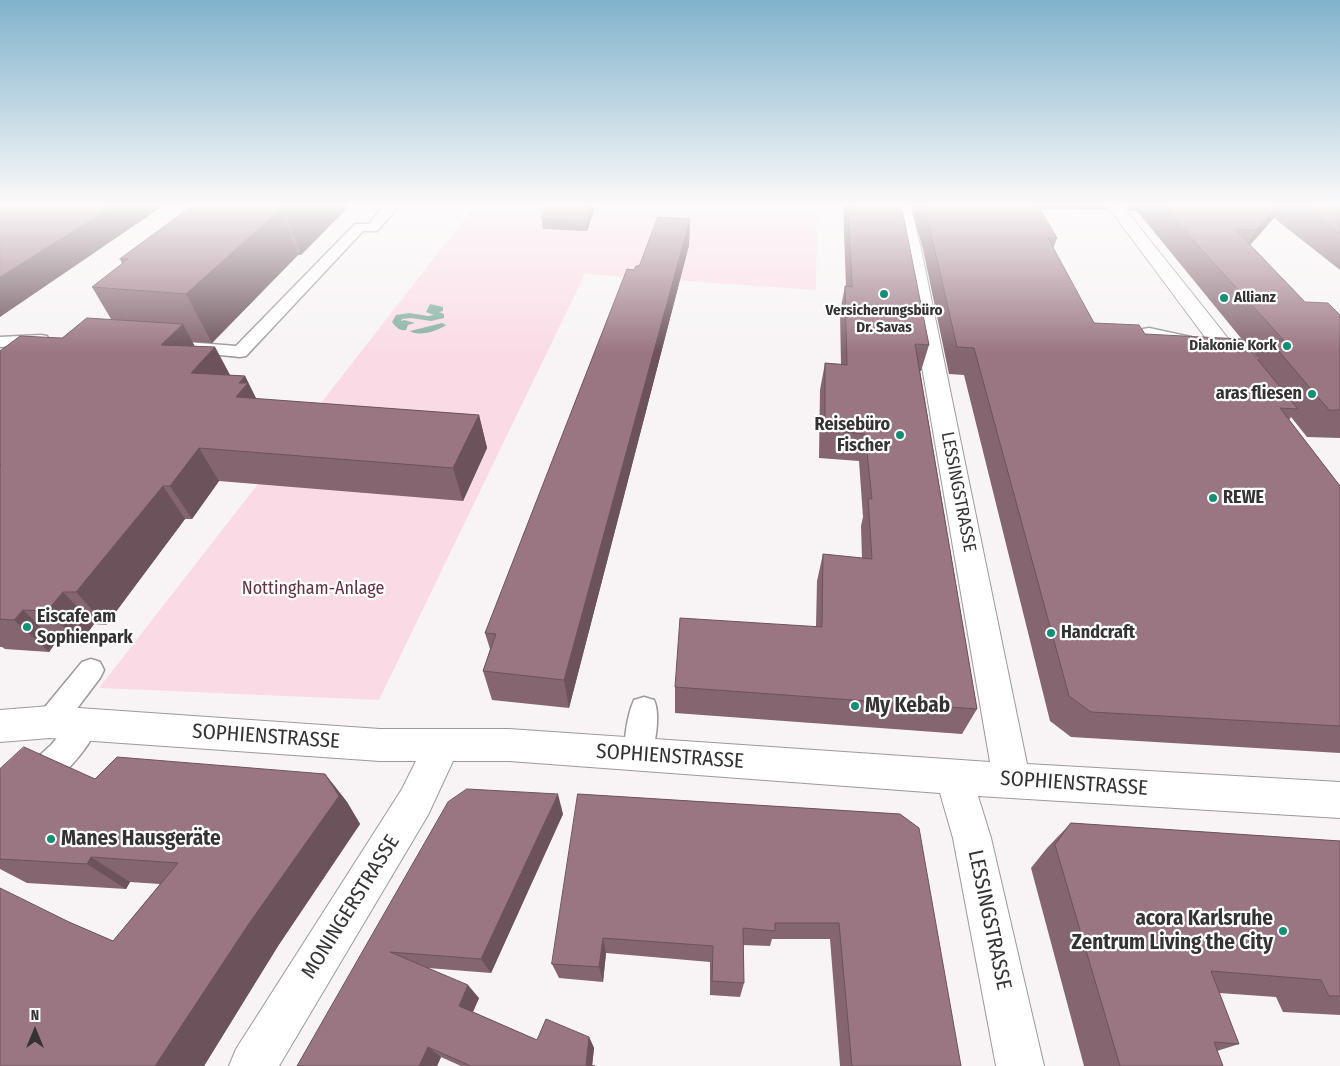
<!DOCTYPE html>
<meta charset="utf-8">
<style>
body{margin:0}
#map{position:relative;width:1340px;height:1066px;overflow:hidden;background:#f8f4f5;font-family:"Fira Sans Condensed",sans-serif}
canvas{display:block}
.north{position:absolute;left:10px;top:1006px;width:50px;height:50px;-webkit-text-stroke:4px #fff;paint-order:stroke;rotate:0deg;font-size:14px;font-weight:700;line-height:20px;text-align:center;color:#343233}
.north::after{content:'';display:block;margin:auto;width:18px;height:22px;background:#343233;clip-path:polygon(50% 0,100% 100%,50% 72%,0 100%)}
</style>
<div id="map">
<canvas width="1340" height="1066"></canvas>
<div class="north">N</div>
</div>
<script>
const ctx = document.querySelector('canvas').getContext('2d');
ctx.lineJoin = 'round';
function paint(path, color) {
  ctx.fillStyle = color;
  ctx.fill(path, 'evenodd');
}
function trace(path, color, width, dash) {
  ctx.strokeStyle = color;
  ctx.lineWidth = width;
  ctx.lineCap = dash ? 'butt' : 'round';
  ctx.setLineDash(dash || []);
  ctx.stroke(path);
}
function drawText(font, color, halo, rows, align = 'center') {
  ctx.font = font + ' "Fira Sans Condensed",sans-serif';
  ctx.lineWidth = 4.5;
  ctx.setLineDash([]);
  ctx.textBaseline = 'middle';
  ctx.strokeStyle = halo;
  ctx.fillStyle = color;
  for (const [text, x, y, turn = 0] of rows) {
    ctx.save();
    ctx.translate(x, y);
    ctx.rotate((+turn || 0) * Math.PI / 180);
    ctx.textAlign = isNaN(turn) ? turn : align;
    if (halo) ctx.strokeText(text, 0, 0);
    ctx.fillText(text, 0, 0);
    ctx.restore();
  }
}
const green = new Path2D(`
 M476 204H817L816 290 585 274 379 700 99 688Z`);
const stream = new Path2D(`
 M430 304 443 307V311L439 312 444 314V318L431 321 411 318 402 319 401 321 404 320 415 323 408 325 406 330C399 331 396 327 392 322L396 315 409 313 428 316 434 315 426 312Z
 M442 323 446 325C438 331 419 337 410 331Z`);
const lane = new Path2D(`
 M385 204H397L393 213 377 231H363L246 356 240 357 180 351 178 347 180 343 186 342 236 346 355 224H369Z
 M1149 328 1191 337 1193 341 1191 345 1185 346 1143 337 1141 333 1143 329Z
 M41 335 47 336 49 340 47 344 0 347V337Z
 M91 659 100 662 104 670 100 678 60 731 50 735 40 731 36 722 40 713 82 662Z
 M644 697 654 700C661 715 655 749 648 765L638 769 628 765C621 749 627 716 634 700Z
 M85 712 95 716 99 725C81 764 41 794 11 823L0 827V791L51 745 75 716Z`);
const street = new Path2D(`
 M894 204H910L921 249 1027 764 1340 782V818L978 796 991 838 1044 1066H996L953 838 940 793 509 761H453L428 815 279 1066H229L236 1049 402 789 416 761H380L50 738 0 742V710L50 706 380 729H509L990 762Z
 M1106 204H1121L1247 362 1250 367 1247 372 1239 373 1231 372Z`);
const wall = new Path2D(`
 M195 204H351L301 255H298L212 343 192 342 194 346 215 347 230 375 245 376 256 399 479 415 487 448 463 501 219 481 192 519H185L106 625 94 624 80 643 56 642 49 652 5 649 2 647H0V351L62 338 111 319 92 287 122 264 120 259Z
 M596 204 587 231 543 229 542 219Z
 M843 204H901L929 345 921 371H920L977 709 962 734 675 713V687L816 626 817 581 823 554 862 558 861 526 863 517 859 461 819 458 820 390 825 363 841 364 840 312 845 286 846 287Z
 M910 204H1111L1108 210 1040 209 1057 238 1053 249 1094 323 1257 359H1258L1137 211H1129L1122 204H1340V270L1274 218 1250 245 1305 302 1340 315V438L1307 437 1291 417 1289 420 1340 486V753L1071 737 1050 721 964 375 949 374 923 249Z
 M690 219 689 245 569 708 492 700 483 671 490 649 485 633 634 270Z
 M0 769 95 779 325 774 347 802 360 824 278 946 204 1066 69 922 113 941 160 884 130 882 126 889 27 883 0 869Z
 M467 789 563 814 491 973 428 968 479 998 473 1012 537 1040 589 1037 594 1048 592 1066H595H461L441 1057 437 1066H297Z
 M578 794 900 814 961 1066H840L830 939H772L770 946 743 945 744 983 740 997 710 995V962L606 953 603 982 559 978 552 964Z
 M1071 823 1340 841V1015L1283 1012 1276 997 1219 993 1239 1044 1217 1051 1223 1066H1084L1031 868 1047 848Z`);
const shadedWall = new Path2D(`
 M116 204H166L0 317V277Z
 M290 204H351L301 255 284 209Z
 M592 204H596L587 231V221Z
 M1280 204H1282L1274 218 1242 254 1256 230Z
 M281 209 298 255 212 343 186 294Z
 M690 219 689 245 569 708 564 680Z
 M183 324 200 356 161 345Z
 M215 347 232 379 191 373Z
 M245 376 261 408 236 397 239 383Z
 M479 415 487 448 463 501 453 468Z
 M199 448 219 481 192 519 170 486Z
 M163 486 185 519 106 625 76 592Z
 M63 592 94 624 80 643 47 611Z
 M23 610 56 642 49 652 14 620Z
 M325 774 347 802 360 824 278 946 204 1066H155Z
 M558 794 563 814 491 973 481 959Z
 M91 857 130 882 126 889 87 864Z
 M603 938 606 953 603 982 599 967Z
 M468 985 479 998 470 1018 459 1006Z
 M589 1037 594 1048 592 1066 586 1065Z
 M428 1047 441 1057 437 1066H419Z`);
const building = new Path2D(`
 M0 204H116L0 277Z
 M195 204H290L284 209H281L186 294 92 287 128 259H120Z
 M548 204H592L587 221 542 219Z
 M848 204H901L929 345 915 344 977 709 675 687 680 618 822 627 823 554 872 559 868 498 872 499 865 434 825 430V363L847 365 845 286 852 287Z
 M923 204H1037L1057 238H1048L1094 323 1139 325 1145 334 1241 339 1298 409 1280 408 1340 486V726L1091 712 1069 696 974 348 957 347 929 225Z
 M1161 204H1280L1256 230 1235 229 1305 302 1328 303 1340 315V410H1329L1270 341H1284Z
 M1299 204H1340V233Z
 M658 217 690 219 564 680 483 671 496 634 485 633 627 269 634 270 636 266H639Z
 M87 318 183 324 161 345 215 347 191 373 245 376 239 383H248L236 397 479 415 453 468 199 448 170 486H163L76 592H63L47 611 23 610 14 620 0 619V466L1 465H0V351L20 336 62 338Z
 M24 747 95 779 117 757 325 774 339 796 248 925 155 1066H0V888L69 922 113 941 178 863 91 857 87 864 0 859V769Z
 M467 789 558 794 481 959 390 952 468 985 459 1006 537 1040 546 1019 589 1037 586 1065 595 1066H471L428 1047 419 1066H297L448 802Z
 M578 794 900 814 919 828 961 1066H852L839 923H775V931L743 928 744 983 712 981 713 946 603 938 599 967 552 964Z
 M1071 823 1340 841V996H1329L1321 980 1211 971 1239 1044 1214 1042 1223 1066H1120L1055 845Z`);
const markers = [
 [884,294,5,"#138f75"],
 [1224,298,5,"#138f75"],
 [1287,346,5,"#138f75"],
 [1312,394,5,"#138f75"],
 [900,435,5,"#138f75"],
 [1213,498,5,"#138f75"],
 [27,627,5,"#138f75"],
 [1051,633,5,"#138f75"],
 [855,706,5,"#138f75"],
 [51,839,5,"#138f75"],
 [1283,931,5,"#138f75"]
];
const farPoinames = [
 ["Allianz",1234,298],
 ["Versicherungsbüro",884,311,"center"],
 ["Dr. Savas",884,328,"center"],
 ["Diakonie Kork",1277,346,"right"]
];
const poiNames = [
 ["aras fliesen",1302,394,"right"],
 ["Reisebüro",890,425,"right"],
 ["Fischer",890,446,"right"],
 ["REWE",1223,498],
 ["Eiscafe am",37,617],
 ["Sophienpark",37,638],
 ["Handcraft",1061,633]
];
const streetNames = [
 ["LESSINGSTRASSE",958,492,79]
];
const parkNames = [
 ["Nottingham-Anlage",313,589]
];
const nearPoinames = [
 ["My Kebab",865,706],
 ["Manes Hausgeräte",61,839],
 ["acora Karlsruhe",1273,919,"right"],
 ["Zentrum Living the City",1273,943,"right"]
];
const nearStreetnames = [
 ["SOPHIENSTRASSE",266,737,4],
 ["SOPHIENSTRASSE",670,757,4],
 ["SOPHIENSTRASSE",1074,784,4],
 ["MONINGERSTRASSE",351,907,-58],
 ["LESSINGSTRASSE",989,920,78]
];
paint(green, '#fadbe5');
paint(stream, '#84aea0');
trace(lane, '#9d999a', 3);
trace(street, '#9d999a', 2);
paint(lane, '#fff');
paint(street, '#fff');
paint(wall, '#846570');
paint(shadedWall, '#6c535b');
paint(building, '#9a7682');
trace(building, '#6c535b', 1);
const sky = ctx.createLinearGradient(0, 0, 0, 353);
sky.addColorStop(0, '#80b2cb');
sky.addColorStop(0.58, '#fcfafa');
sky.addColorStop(1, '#fcfafa00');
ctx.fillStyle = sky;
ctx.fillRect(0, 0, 1340, 353);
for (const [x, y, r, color] of markers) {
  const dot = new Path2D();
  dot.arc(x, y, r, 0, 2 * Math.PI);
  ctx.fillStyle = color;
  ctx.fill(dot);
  trace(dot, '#fff', 2);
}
drawText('bold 15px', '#343233', '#fff', farPoinames, 'left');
drawText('bold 18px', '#343233', '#fff', poiNames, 'left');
drawText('18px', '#343233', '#fff', streetNames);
drawText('18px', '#622e42', '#fff', parkNames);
drawText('bold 21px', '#343233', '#fff', nearPoinames, 'left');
drawText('21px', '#343233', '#fff', nearStreetnames);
</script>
